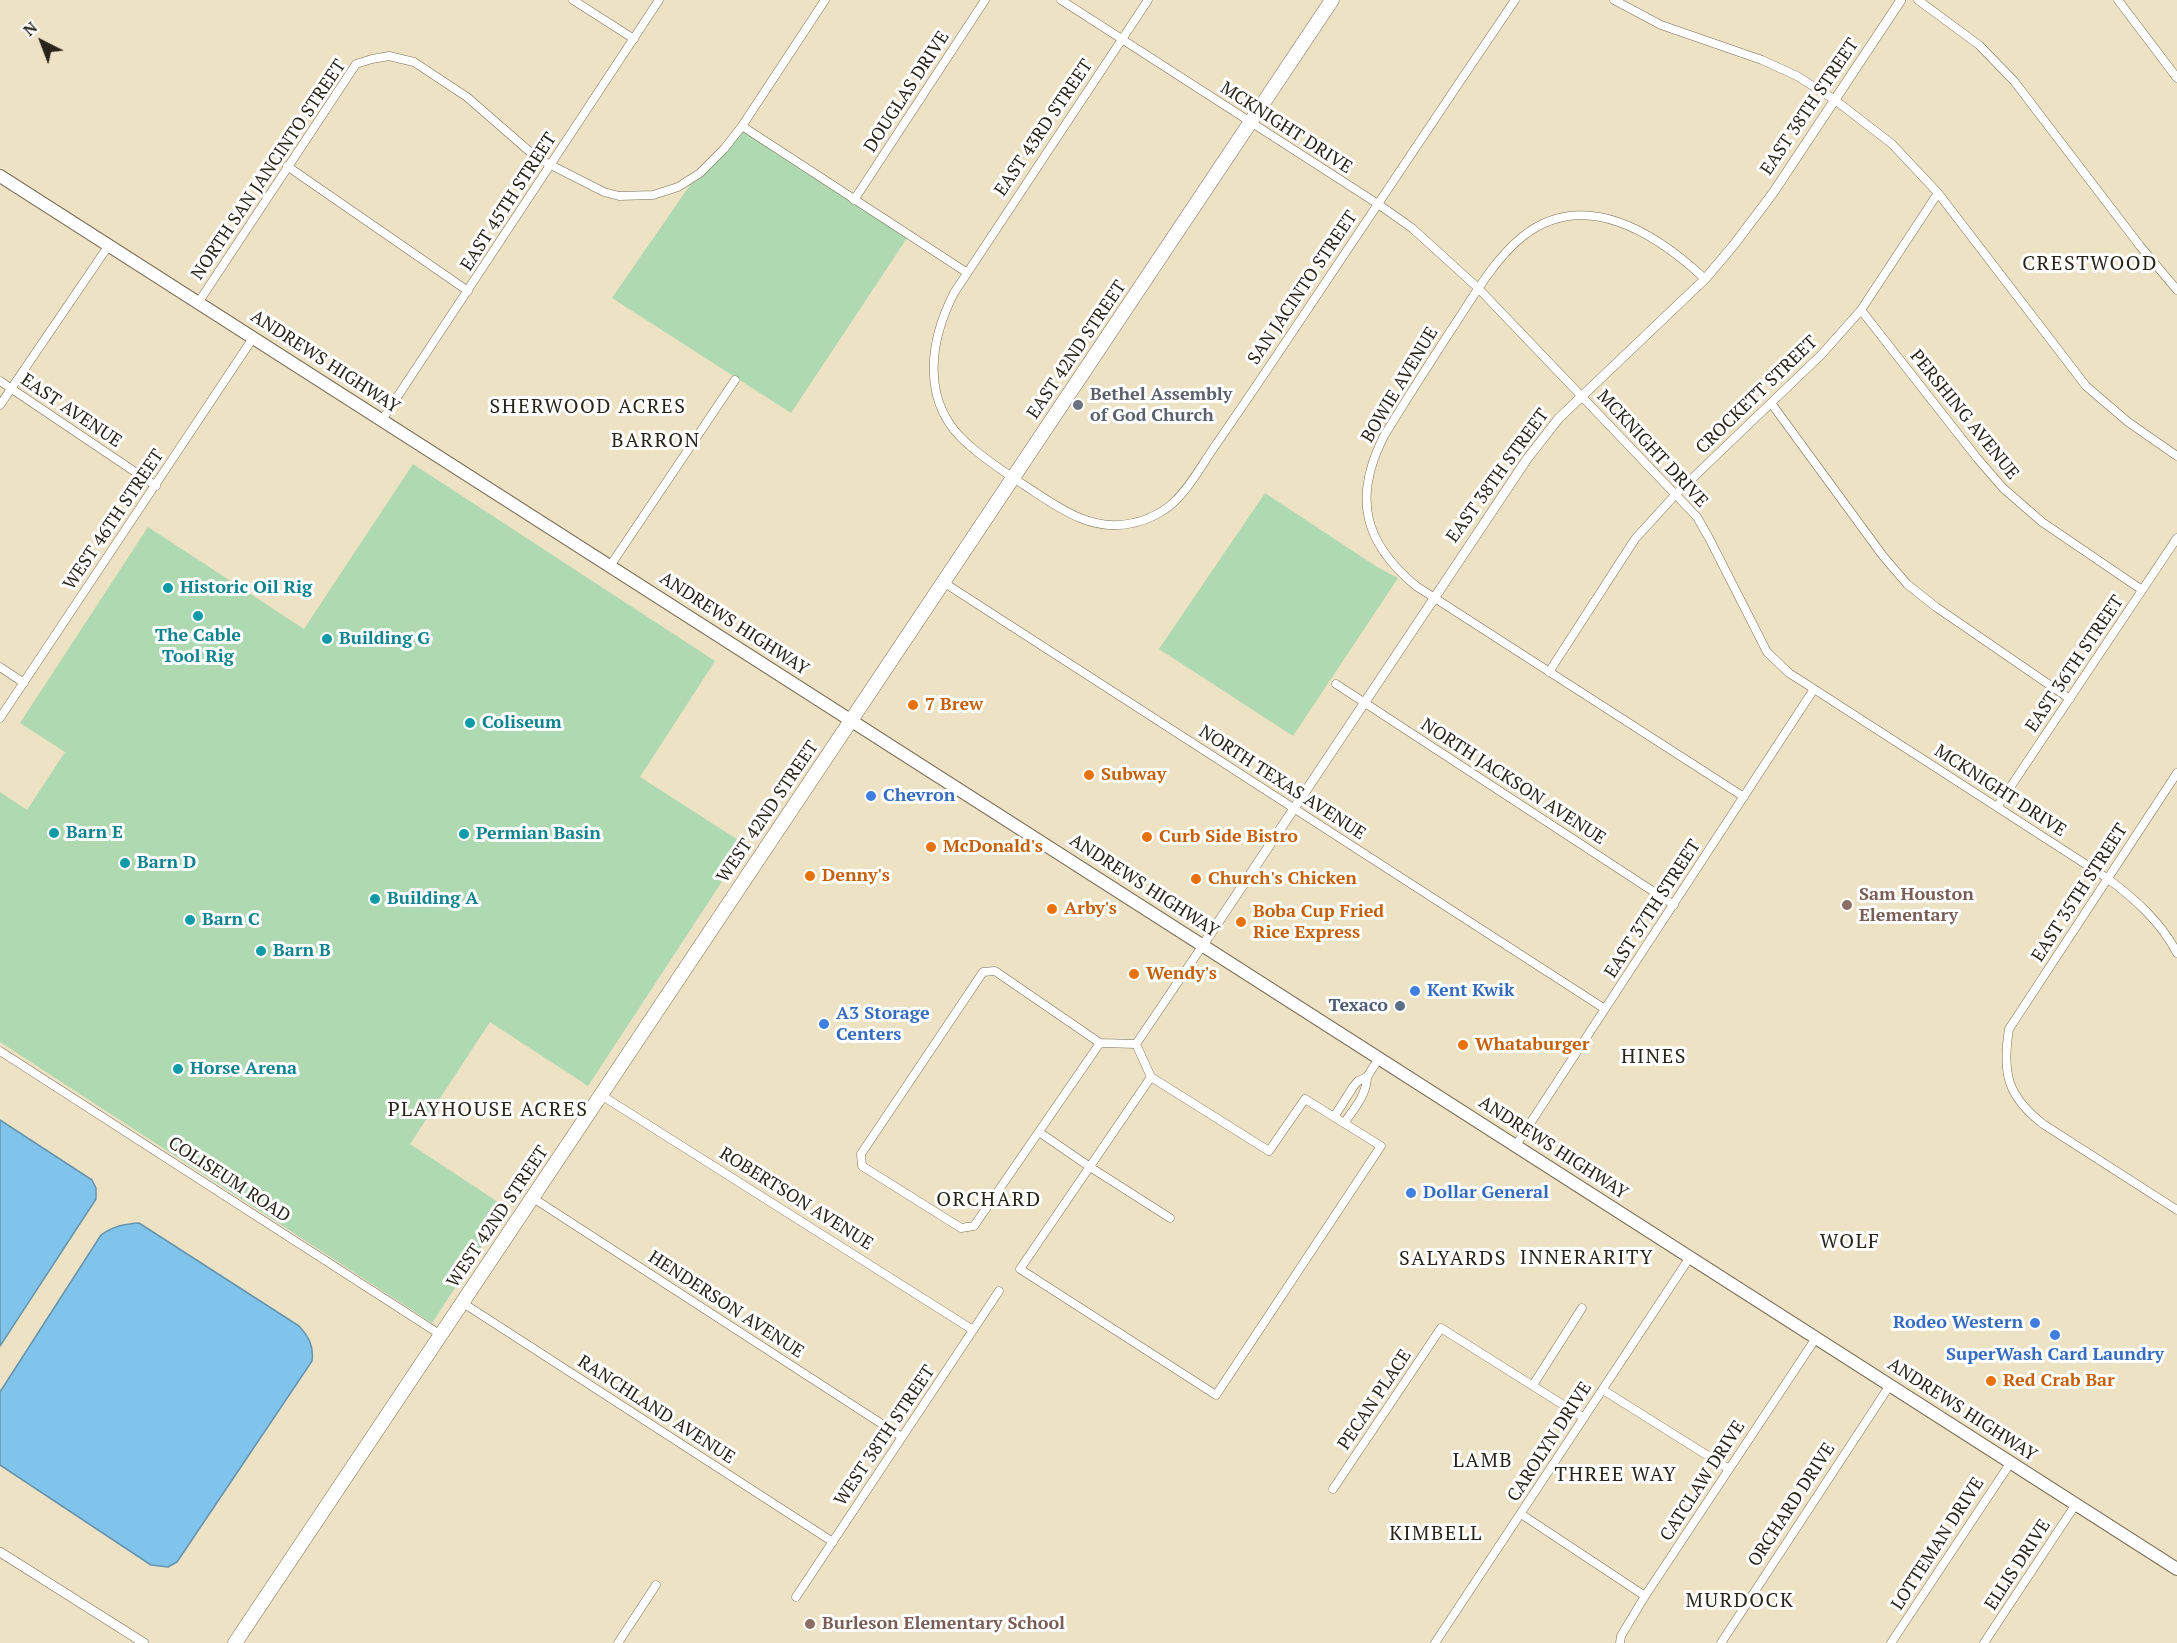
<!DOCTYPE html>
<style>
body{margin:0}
#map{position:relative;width:2177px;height:1643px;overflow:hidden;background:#eee2c5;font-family:"PT Serif",serif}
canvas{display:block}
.north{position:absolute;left:12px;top:12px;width:60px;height:60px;-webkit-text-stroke:4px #fff;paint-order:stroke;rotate:318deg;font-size:16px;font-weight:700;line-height:24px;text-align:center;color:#282419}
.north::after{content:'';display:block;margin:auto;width:21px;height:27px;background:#282419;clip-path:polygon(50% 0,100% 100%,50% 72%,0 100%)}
</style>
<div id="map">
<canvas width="2177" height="1643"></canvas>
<div class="north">N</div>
</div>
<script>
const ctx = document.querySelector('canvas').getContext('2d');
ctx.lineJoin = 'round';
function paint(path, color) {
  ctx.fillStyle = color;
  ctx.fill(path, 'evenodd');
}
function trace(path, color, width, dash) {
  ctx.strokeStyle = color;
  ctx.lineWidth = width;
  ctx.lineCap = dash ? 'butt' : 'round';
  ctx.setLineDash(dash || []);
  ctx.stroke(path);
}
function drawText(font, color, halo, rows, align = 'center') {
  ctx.font = font + ' "PT Serif",serif';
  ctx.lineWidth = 6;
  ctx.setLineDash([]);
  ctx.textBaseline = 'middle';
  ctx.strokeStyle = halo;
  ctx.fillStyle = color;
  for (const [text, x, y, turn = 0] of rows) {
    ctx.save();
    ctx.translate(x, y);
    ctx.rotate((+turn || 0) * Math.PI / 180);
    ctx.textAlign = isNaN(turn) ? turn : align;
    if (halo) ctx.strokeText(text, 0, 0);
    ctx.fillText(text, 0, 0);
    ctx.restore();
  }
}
const green = new Path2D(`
 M742 126 909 235 791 413 612 298 690 185 715 163Z
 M413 464 715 661 640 777 746 845 588 1086 490 1022 410 1144 507 1208 432 1323 0 1042V792L27 810 65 752 20 723 148 527 304 629Z
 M1265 493 1377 567 1398 578 1293 736 1159 649Z`);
const water = new Path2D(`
 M0 1120 92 1180 96 1188V1199L0 1346Z
 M139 1223 299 1326C309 1337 314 1346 312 1361L177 1562 168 1567 151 1565 0 1465V1392L101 1235C113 1226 125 1224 139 1223Z`);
const minor = new Path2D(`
 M573 0 634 39
 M1061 0 1378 204 1412 228 1478 288 1697 517 1710 540 1767 652 1789 673 1814 689 2107 878C2135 899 2161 922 2177 953
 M1148 0 954 293C928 344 921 405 969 445 987 461 1007 474 1027 487 1059 508 1092 533 1133 523 1148 520 1166 511 1177 499 1192 484 1203 463 1215 446 1240 410 1265 373 1289 337 1364 225 1439 112 1515 0
 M1614 0 1661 25 1762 60 1797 76 1835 100 1892 144 1938 193 2086 386 2128 422 2177 456
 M1918 0 1979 45 2014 81 2140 246 2177 290
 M2118 0 2177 78
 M742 126 966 272
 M287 166 468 291
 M854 200 985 0
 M1705 279C1656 233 1584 187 1522 237 1494 260 1475 294 1455 324 1431 361 1407 398 1384 436 1353 497 1363 542 1416 586L1744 797
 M198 303 356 64 372 59 389 56 414 62 467 97 537 158 604 192 619 196 653 195 678 187 700 173 724 149 742 126 825 0
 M1861 310 1977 458 2003 488 2042 522 2142 590
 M0 381 156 486
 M1771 403 1883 556 1907 584 1936 607 2070 699
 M0 405 109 245
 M382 420 659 0
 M610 566 735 380
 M943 582 1605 1009
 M0 667 24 683
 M1549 672 1635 539 1676 494 1821 355 1861 310 1938 193
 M1336 684 1674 905
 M0 718 253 338
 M2177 773 2009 1029C2002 1073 2007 1096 2043 1124L2177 1210
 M1997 807 2177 538
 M1100 1043 974 1226 961 1228 862 1166 861 1154 983 972 995 971 1100 1043 1136 1044
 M1136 1044 1151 1077 1269 1151 1305 1099 1381 1146 1216 1395 1020 1269 1151 1077
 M1136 1044 1203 945
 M0 1051 441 1335
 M601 1095 973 1330
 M1334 1117 1353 1087 1358 1081 1367 1077 1379 1058
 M1344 1123C1354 1109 1367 1094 1367 1077
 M1039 1132 1090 1167 1170 1218
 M1516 1145 1814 689
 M533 1198 902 1437
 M463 1303 833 1542
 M1533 1385 1582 1308
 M1603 1390 1729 1469
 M1333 1489 1441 1328 1584 1418
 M1521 1514 1645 1596
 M796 1597 999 1291
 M618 1643 656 1585
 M1435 1643 1690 1257
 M1620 1643 1621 1636 1645 1596 1816 1338
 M1721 1643 1890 1385
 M1891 1643 2011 1462
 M1984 1643 2076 1504`);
const tertiary = new Path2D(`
 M1203 945 1527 459 1559 418 1705 279 1733 246 1773 193 1901 0
 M0 1552 144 1643`);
const primary = new Path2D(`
 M0 176 2177 1569`);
const trunk = new Path2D(`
 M235 1643 1332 0`);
const markers = [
 [1078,405,6,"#6b7280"],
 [168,588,6,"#0f9aa8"],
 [198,616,6,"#0f9aa8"],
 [327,639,6,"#0f9aa8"],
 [913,705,6,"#e8710a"],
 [470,723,6,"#0f9aa8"],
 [1089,775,6,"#e8710a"],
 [871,796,6,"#3f7fe0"],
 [54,833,6,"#0f9aa8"],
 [464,834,6,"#0f9aa8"],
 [1147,837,6,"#e8710a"],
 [931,847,6,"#e8710a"],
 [125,863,6,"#0f9aa8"],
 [810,876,6,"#e8710a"],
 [1196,879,6,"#e8710a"],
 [375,899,6,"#0f9aa8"],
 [1847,905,6,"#8d6e63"],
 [1052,909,6,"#e8710a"],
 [190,920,6,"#0f9aa8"],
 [1241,922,6,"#e8710a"],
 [261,951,6,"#0f9aa8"],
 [1134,974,6,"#e8710a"],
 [1415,991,6,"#3f7fe0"],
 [1400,1006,6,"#5c6f8a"],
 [824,1024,6,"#3f7fe0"],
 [1463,1045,6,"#e8710a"],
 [178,1069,6,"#0f9aa8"],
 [1411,1193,6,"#3f7fe0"],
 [2035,1323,6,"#3f7fe0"],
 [2055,1335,6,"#3f7fe0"],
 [1991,1381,6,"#e8710a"],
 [810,1624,6,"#8d6e63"]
];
const streetNames = [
 ["DOUGLAS DRIVE",907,92,-57],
 ["EAST 38TH STREET",1810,107,-56],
 ["EAST 43RD STREET",1044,128,-56],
 ["MCKNIGHT DRIVE",1286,128,33],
 ["NORTH SAN JANCINTO STREET",269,170,-56],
 ["EAST 45TH STREET",509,202,-57],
 ["SAN JACINTO STREET",1303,288,-56],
 ["EAST 42ND STREET",1077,350,-56],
 ["ANDREWS HIGHWAY",325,362,33],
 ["BOWIE AVENUE",1400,385,-59],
 ["CROCKETT STREET",1757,395,-44],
 ["EAST AVENUE",71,411,34],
 ["PERSHING AVENUE",1964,415,51],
 ["MCKNIGHT DRIVE",1652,449,47],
 ["EAST 38TH STREET",1498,476,-54],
 ["WEST 46TH STREET",114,520,-56],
 ["ANDREWS HIGHWAY",734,624,33],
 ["EAST 36TH STREET",2075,664,-56],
 ["NORTH JACKSON AVENUE",1513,782,33],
 ["NORTH TEXAS AVENUE",1282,783,33],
 ["MCKNIGHT DRIVE",2000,791,33],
 ["WEST 42ND STREET",768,812,-56],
 ["ANDREWS HIGHWAY",1144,886,33],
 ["EAST 35TH STREET",2080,893,-57],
 ["EAST 37TH STREET",1653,909,-57],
 ["ANDREWS HIGHWAY",1553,1148,33],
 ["COLISEUM ROAD",229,1180,33],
 ["ROBERTSON AVENUE",796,1199,32],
 ["WEST 42ND STREET",498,1217,-56],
 ["HENDERSON AVENUE",726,1305,33],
 ["PECAN PLACE",1375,1400,-56],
 ["RANCHLAND AVENUE",656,1410,33],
 ["ANDREWS HIGHWAY",1962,1410,33],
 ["WEST 38TH STREET",885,1436,-56],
 ["CAROLYN DRIVE",1550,1442,-57],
 ["CATCLAW DRIVE",1703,1481,-57],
 ["ORCHARD DRIVE",1792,1505,-57],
 ["LOTTEMAN DRIVE",1938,1544,-57],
 ["ELLIS DRIVE",2018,1565,-57]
];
const worshipNames = [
 ["Bethel Assembly",1090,395],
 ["of God Church",1090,416]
];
const cultureNames = [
 ["Historic Oil Rig",180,588],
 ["The Cable",198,636,"center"],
 ["Tool Rig",198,657,"center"],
 ["Building G",339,639],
 ["Coliseum",482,723],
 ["Barn E",66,833],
 ["Permian Basin",476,834],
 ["Barn D",137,863],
 ["Building A",387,899],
 ["Barn C",202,920],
 ["Barn B",273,951],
 ["Horse Arena",190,1069]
];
const foodNames = [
 ["7 Brew",925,705],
 ["Subway",1101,775],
 ["Curb Side Bistro",1159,837],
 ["McDonald's",943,847],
 ["Denny's",822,876],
 ["Church's Chicken",1208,879],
 ["Arby's",1064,909],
 ["Boba Cup Fried",1253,912],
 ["Rice Express",1253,933],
 ["Wendy's",1146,974],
 ["Whataburger",1475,1045],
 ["Red Crab Bar",2003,1381]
];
const shopNames = [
 ["Chevron",883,796],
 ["Kent Kwik",1427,991],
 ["A3 Storage",836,1014],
 ["Centers",836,1035],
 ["Dollar General",1423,1193],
 ["Rodeo Western",2023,1323,"right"],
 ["SuperWash Card Laundry",2055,1355,"center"]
];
const educationNames = [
 ["Sam Houston",1859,895],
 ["Elementary",1859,916],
 ["Burleson Elementary School",822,1624]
];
const serviceNames = [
 ["Texaco",1388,1006]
];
const neighbourhoodNames = [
 ["CRESTWOOD",2090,264],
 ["SHERWOOD ACRES",588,407],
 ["BARRON",656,441],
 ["HINES",1654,1057],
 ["PLAYHOUSE ACRES",488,1110],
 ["ORCHARD",989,1200],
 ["WOLF",1850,1242],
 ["INNERARITY",1587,1258],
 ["SALYARDS",1453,1259],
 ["LAMB",1483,1461],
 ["THREE WAY",1616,1475],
 ["KIMBELL",1436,1534],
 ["MURDOCK",1740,1601]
];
paint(green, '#aed9b1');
paint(water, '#80c4ec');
trace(water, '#6694ad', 1.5);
trace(minor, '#796e55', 9);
trace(tertiary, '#796e55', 10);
trace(primary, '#796e55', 14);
trace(trunk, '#796e55', 15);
trace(minor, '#fff', 8);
trace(tertiary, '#fff', 9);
trace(primary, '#fff', 12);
trace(trunk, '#fff', 14);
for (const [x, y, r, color] of markers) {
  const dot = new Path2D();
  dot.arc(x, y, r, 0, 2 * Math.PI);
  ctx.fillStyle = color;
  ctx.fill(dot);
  trace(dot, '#fff', 2);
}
drawText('18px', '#282419', '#fff', streetNames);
drawText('bold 18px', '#5b616d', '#fff', worshipNames, 'left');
drawText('bold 18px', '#0d838f', '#fff', cultureNames, 'left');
drawText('bold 18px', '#c56008', '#fff', foodNames, 'left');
drawText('bold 18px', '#366cbe', '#fff', shopNames, 'left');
drawText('bold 18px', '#785e54', '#fff', educationNames, 'left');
drawText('bold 18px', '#4e5e75', '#fff', serviceNames, 'right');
ctx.letterSpacing = '1.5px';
drawText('20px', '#282419', '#fff', neighbourhoodNames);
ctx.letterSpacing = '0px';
</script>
